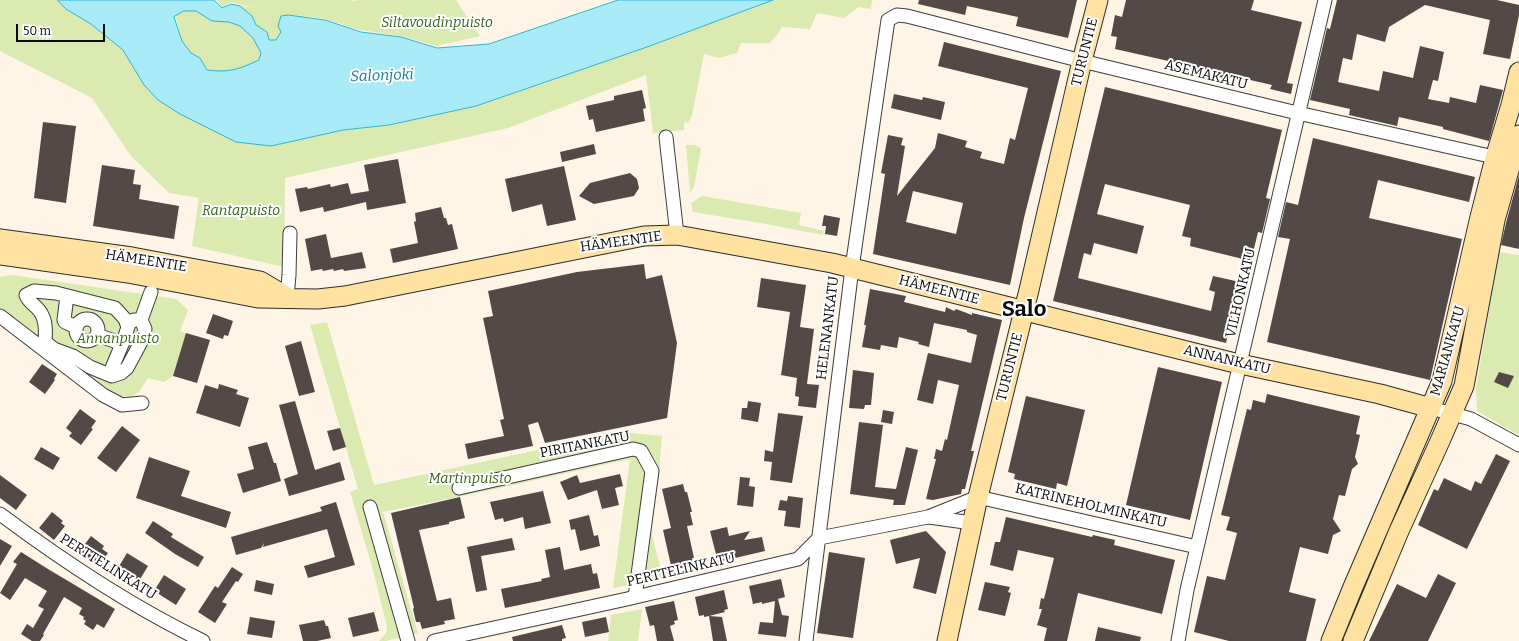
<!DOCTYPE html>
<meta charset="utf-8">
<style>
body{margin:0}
#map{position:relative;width:1519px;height:641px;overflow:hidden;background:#fff5e7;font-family:Bitter,serif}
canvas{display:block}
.scale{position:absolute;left:16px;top:24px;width:89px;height:18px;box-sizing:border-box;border:2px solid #0a0a0a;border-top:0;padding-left:5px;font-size:12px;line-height:14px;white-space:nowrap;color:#0a0a0a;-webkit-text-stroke:3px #fff;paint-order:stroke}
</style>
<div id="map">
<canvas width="1519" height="641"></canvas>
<div class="scale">50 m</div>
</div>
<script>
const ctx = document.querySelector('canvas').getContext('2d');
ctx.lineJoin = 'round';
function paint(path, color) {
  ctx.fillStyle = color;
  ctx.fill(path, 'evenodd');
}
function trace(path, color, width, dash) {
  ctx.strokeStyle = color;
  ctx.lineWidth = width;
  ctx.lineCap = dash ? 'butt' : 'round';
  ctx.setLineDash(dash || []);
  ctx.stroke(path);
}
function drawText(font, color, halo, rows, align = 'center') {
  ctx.font = font + ' Bitter,serif';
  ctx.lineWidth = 4;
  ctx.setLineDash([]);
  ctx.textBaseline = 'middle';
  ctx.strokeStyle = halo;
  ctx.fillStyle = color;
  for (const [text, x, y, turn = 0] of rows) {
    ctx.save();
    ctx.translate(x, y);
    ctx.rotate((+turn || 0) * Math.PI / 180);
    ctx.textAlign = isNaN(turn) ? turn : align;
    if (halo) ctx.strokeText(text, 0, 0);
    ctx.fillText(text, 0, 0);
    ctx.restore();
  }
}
const green = new Path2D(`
 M0 0H58L66 9 91 24 123 50 144 85 271 146 343 130 389 125 476 106 647 47 773 0H872L871 9 859 7 844 18 817 13 810 29 782 27 774 39 769 43H741L737 53 719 58 704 54 692 116 688 123 684 122V130L653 133 646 75 508 128 285 178 284 267 192 246 199 198 169 193 131 156 92 98 0 51Z
 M212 0H214L222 8 231 4 254 8 231 2 222 7 217 0H351L355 1 357 0H456L480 36 437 46 400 36 360 30 322 18 292 15 308 17C289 34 260 65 235 70 227 72 216 71 207 70L200 58 191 53 182 41 172 3Z
 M686 145H694L701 148 694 187 690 193Z
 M702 196 801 213 799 225 824 231 823 235 766 224 693 212 691 203Z
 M1499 252 1519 255V435L1477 411 1476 388Z
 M12 275 176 299 188 310 180 331 186 333 173 376 164 382 148 378C145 382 142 388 139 392 129 402 113 393 103 389L0 311V277Z
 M327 322 374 485 622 432 662 436 659 474 650 528 663 578 613 588 630 459 473 494 383 512 418 633 386 641H379L386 633 387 627 373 570 350 492 358 489 310 325Z
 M642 609 638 641H608L611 615Z`);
const water = new Path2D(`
 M58 0H214L222 8 231 4 240 6 252 16 256 25 267 32 269 40H276L281 32 278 26 281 16 288 15 325 20 361 32 401 37 437 48 489 44 618 0H773L647 47 476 106 389 125 343 130 271 146 236 142 180 114 158 100 144 85 123 50 91 24 66 9ZM184 11H196L212 21 229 22 240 26 253 38 261 53 259 60C239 69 230 73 207 70L200 58 191 53 182 41 174 17Z`);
const building = new Path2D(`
 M919 0H1077L1068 38 1016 26 1018 17 967 6 965 15 918 4Z
 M1126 0H1254L1251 10 1302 22 1287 83 1293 84 1291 94 1270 89 1272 85 1224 74 1223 78 1212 75 1213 71 1115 49 1117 37 1111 36 1115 15 1122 17Z
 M1337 0H1497L1519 5V15L1510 59 1483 54 1490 20 1425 5 1389 27 1385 42 1357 34 1352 60 1343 58 1338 82 1379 91 1383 71 1413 78 1420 46 1444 52 1438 81 1433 80 1428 99 1449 103 1450 97 1476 103 1480 85 1503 90 1489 141 1443 129V127L1399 117 1397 126 1349 115 1350 109 1310 100 1327 28 1330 29Z
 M944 42 1061 71 1024 218 1010 285 873 254 885 174 881 173 888 135 903 138 901 145 905 146 897 196 935 148 938 133 967 141 965 147 982 152 980 158 1004 164 1010 138 1015 140 1028 88 938 66ZM913 191 963 203 956 234 906 222Z
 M1105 87 1282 130 1266 198 1270 199 1262 233 1258 232 1251 261 1190 246 1191 238 1182 236 1190 205 1105 184 1097 214 1144 226 1137 254 1094 243 1091 255 1084 253 1078 278 1211 311 1215 292 1209 290 1213 276 1240 282 1226 343 1053 301Z
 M642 90 646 108 643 109 645 121 596 132 593 119 589 120 586 106 614 100V96Z
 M894 94 922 100 923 97 945 102 941 120 891 108Z
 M43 122 76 126 66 203 34 198Z
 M1313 138 1475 177 1469 202 1378 180 1369 218 1462 239 1430 380 1267 342 1290 239 1278 237 1286 202 1298 205Z
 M594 144 596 154 562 162 560 152Z
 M398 159 406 203 367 210 366 202 324 212 323 207 300 212 295 189 307 187 308 189 330 184 331 187 348 183 351 194 369 191 364 165Z
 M102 165 135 170 133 184 141 185 139 199 179 206 174 239 93 226Z
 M564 166 576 220 547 226 542 204 512 212 505 179Z
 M630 173 637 179 639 188 634 196 594 204 579 196 590 183Z
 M1519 175V249L1501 245 1506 223Z
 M441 207 444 218H446L448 225 452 224 458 249 393 263 390 249 418 243 414 222 416 221 415 213Z
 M824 215 840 218 837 236 825 234 826 226H822Z
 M326 234 331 258 362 252 366 268 344 271 343 269 334 271 333 269 323 271 322 269 311 271 305 239Z
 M644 264 646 279 662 275 677 343 667 418 545 443 538 422 528 425 533 446 468 459 465 444 504 436 500 420 504 419 483 318 493 316 488 291 577 272Z
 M761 278 806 285 800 327 814 329 807 384 819 385 816 408 798 406 799 397 795 396 797 378 781 375 790 312 757 307Z
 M870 289 906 296 904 302 945 312 946 307 954 311 956 309 972 315V313L1002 320 971 451H974L971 464 965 489H962L961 494 933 500 926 499 936 459H934L936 449 942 451 945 439 947 440 959 385 938 380 933 404 917 400 928 353 971 363 977 335 967 332V330L934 323 929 347 918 344 919 342 899 337 897 348 881 345 880 350 862 347 866 325H864Z
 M213 314 233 321 228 336 224 335 223 339 206 333Z
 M186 333 210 340 197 383 173 376Z
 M301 341 315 392 299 396 285 346Z
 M42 364 57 374 54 379 55 380 45 394 29 382Z
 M1158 367 1222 382 1190 520 1126 505Z
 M853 370 874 373 871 405H865L864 409 849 408Z
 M1499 372 1514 376 1508 388 1494 382Z
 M219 384 238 390 236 394 249 398 240 427 196 413 205 385 218 389Z
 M1267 394 1360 416 1356 434 1360 435 1355 457 1358 464 1352 469 1345 496 1339 495 1333 519 1341 531 1333 535 1328 554 1300 547 1289 592 1316 599 1306 641H1229L1194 632 1207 576 1225 580 1237 533 1226 530 1230 517 1221 515 1247 409 1251 410 1253 400 1265 403Z
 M1026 396 1085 410 1067 486 1057 483 1056 489 1014 479 1015 474 1008 472Z
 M295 401 315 470 340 462 345 480 289 496 284 479 298 474 279 405Z
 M748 401 761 403 758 422 741 419 742 408H747Z
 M80 409 96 421 91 428 93 429 81 445 69 436 72 433 66 428Z
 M883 410 894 412 892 424 881 422Z
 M778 413 803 416 792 483 770 480 772 462 764 461 765 450 773 452Z
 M859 422 883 425 875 487 896 489 906 447 918 450 905 505H893L894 500 850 494Z
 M122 426 140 440 116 472 97 458Z
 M340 428 346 447 333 451 327 431Z
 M267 442 274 463H276L281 481 243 493 237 474 254 469 248 447Z
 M41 447 60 458 53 470 34 459Z
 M1496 454 1510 461 1467 549 1418 525 1434 489 1438 491 1444 478 1471 491 1475 481 1481 484Z
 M149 457 190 471 181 496 231 512 226 528 136 498Z
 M620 474 623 486 615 488 619 505 602 509 597 490 568 500 560 482 577 475 580 483Z
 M0 475 27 495 16 510 0 498Z
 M740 477 750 478 749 486 755 487 753 507 737 505Z
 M683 484 685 492H687L692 512H690L693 525 687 526 694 558H692L694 565 672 570 663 530 671 528 662 489Z
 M543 491 551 523 525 529 523 517 504 522 503 518 495 520 490 502Z
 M788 496 803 498 800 528 784 526 786 511 778 510 780 500 787 501Z
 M460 497 465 518 449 522V524L419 530 437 601 451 598 455 619 444 621 445 624 422 629 420 622H416L413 609 414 608 391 513Z
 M336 502 355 565 308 578 304 566 335 557 327 529 263 547 264 543 261 548 236 555 231 537 322 511 320 507Z
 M52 512 63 521 61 523 65 526 54 540 39 528Z
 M589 515 594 536 598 535 600 546 580 551 575 529 571 530 569 520Z
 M1006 517 1092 537 1093 535 1115 540 1114 545 1175 560 1162 614 1078 593 1067 641H1044L1047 628 1037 625 1042 609H1039L1041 598 1044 599 1054 558 1018 550 1013 571 990 565 995 542H1000Z
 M153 521 173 534 171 537 204 557 198 567 175 554 145 533Z
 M727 527 729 536 750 531 744 540 762 537 765 551 718 562 710 531Z
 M926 531 946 552 936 594 913 588 920 558 896 564 890 540Z
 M91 536 104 546 102 549 108 553 98 566 79 552Z
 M512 538 515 550 481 556 487 590 476 592 467 547Z
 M0 539 12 546 0 566Z
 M560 547 564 570 591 564 593 574 597 573 600 588 505 608 501 589 542 581 541 579 550 577 545 550Z
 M21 552 48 569 115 609 104 628 97 624 93 630 84 624 86 621 83 619 84 617 79 614 82 608 64 597 43 634 44 635 40 641H32L21 634 27 624 33 628 44 609 38 606 47 591 25 578 10 600 0 593 17 564 13 562Z
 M829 552 865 558 853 638 817 633Z
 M127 553 148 566 139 581 118 568Z
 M232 567 243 574 238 582 236 581 222 602 227 604 215 623 198 612 215 586 218 588Z
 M1438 574 1456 583 1428 641H1369L1397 584 1426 598Z
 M164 575 186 589 176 605 154 591Z
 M781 579 785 597 778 599 782 615 789 616 786 637 758 634 760 622 773 623 775 601 762 604V602L753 604 749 586Z
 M256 580 274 584 272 595 254 591Z
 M985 582 1010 587 1008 592 1011 593 1005 616 978 610Z
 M724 590 728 609 724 610 725 612 709 616 722 617 727 641H713L709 616 704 617V615L699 616 695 597Z
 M674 601 678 620 674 621 675 624 670 626 674 641H657L654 625 650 626 645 607Z
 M374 612 379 631 353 637 348 618Z
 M250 617 275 621 272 638 247 634Z
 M606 617 609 632 585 637 582 622Z
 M324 620 326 626H328L331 638 317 641H303L299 625Z
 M562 625 566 638 562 639V641H513L512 637Z
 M1098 627 1141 637 1140 641H1095Z`);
const street = new Path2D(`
 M666 137 677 235
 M67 296 64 320 65 322 76 327
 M287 297 289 275 290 233
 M0 316 103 395 122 405 142 403
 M76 330a11 11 0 1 1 22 0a11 11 0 1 1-22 0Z
 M141 320 151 292
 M97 335 120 343 123 342 128 327 125 319 115 308 56 293 34 291 26 295C28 301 32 303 36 307 46 316 46 328 45 341L50 346 54 349 73 356 90 367 112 376 121 373 127 368 134 355 142 340 145 329 141 320H134L127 324
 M112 376V368L123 342
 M1431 408 1471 419 1519 445
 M459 488 633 449 641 451 652 471 635 597
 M370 507 408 641
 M0 514C63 561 132 607 203 641
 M929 517 972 523
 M434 641 627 599 798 559 819 538 928 517 978 497 1197 547
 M806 641 852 268 888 20 897 15 907 16 1082 61 1289 111 1503 159
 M1178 641 1187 590 1325 0`);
const secondary = new Path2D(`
 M0 239 132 257 260 281 287 297
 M0 255 128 273 258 298 318 299 345 296 644 236 677 235 832 263 1231 362 1380 394 1431 408
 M947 641 978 497 1029 290 1082 61 1098 0
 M1331 641 1353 587 1442 381 1480 217 1495 158 1511 105 1519 72
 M1353 641 1399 531 1440 441 1464 386 1495 220 1519 135`);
const parkNames = [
 ["Siltavoudinpuisto",437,23],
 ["Rantapuisto",241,211],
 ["Annanpuisto",118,339],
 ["Martinpuisto",470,479]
];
const streetNames = [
 ["TURUNTIE",1085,52,-76],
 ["ASEMAKATU",1206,75,14],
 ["HÄMEENTIE",621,242,-8],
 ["HÄMEENTIE",146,261,9],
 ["HÄMEENTIE",939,290,14],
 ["VILHONKATU",1241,293,-77],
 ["HELENANKATU",828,328,-83],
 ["MARIANKATU",1448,351,-74],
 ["ANNANKATU",1227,360,13],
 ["TURUNTIE",1010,367,-76],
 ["PIRITANKATU",585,445,-11],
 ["KATRINEHOLMINKATU",1091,506,13],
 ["PERTTELINKATU",108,567,32],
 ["PERTTELINKATU",681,570,-13]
];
const waterNames = [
 ["Salonjoki",382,76,-2]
];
const townNames = [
 ["Salo",1024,310]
];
paint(green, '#daeab1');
paint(water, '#aaebf8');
trace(water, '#2fb3d2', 1);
paint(building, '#534946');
trace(street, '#3d3d3d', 15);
trace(secondary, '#2c2c2c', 21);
trace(street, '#fff', 13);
trace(secondary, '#ffe2a2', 19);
drawText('italic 14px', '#38631a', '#fff', parkNames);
drawText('14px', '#0a0a0a', '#fff', streetNames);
drawText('italic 15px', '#117e9f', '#fff', waterNames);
drawText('bold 22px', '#0a0a0a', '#fff', townNames);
</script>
